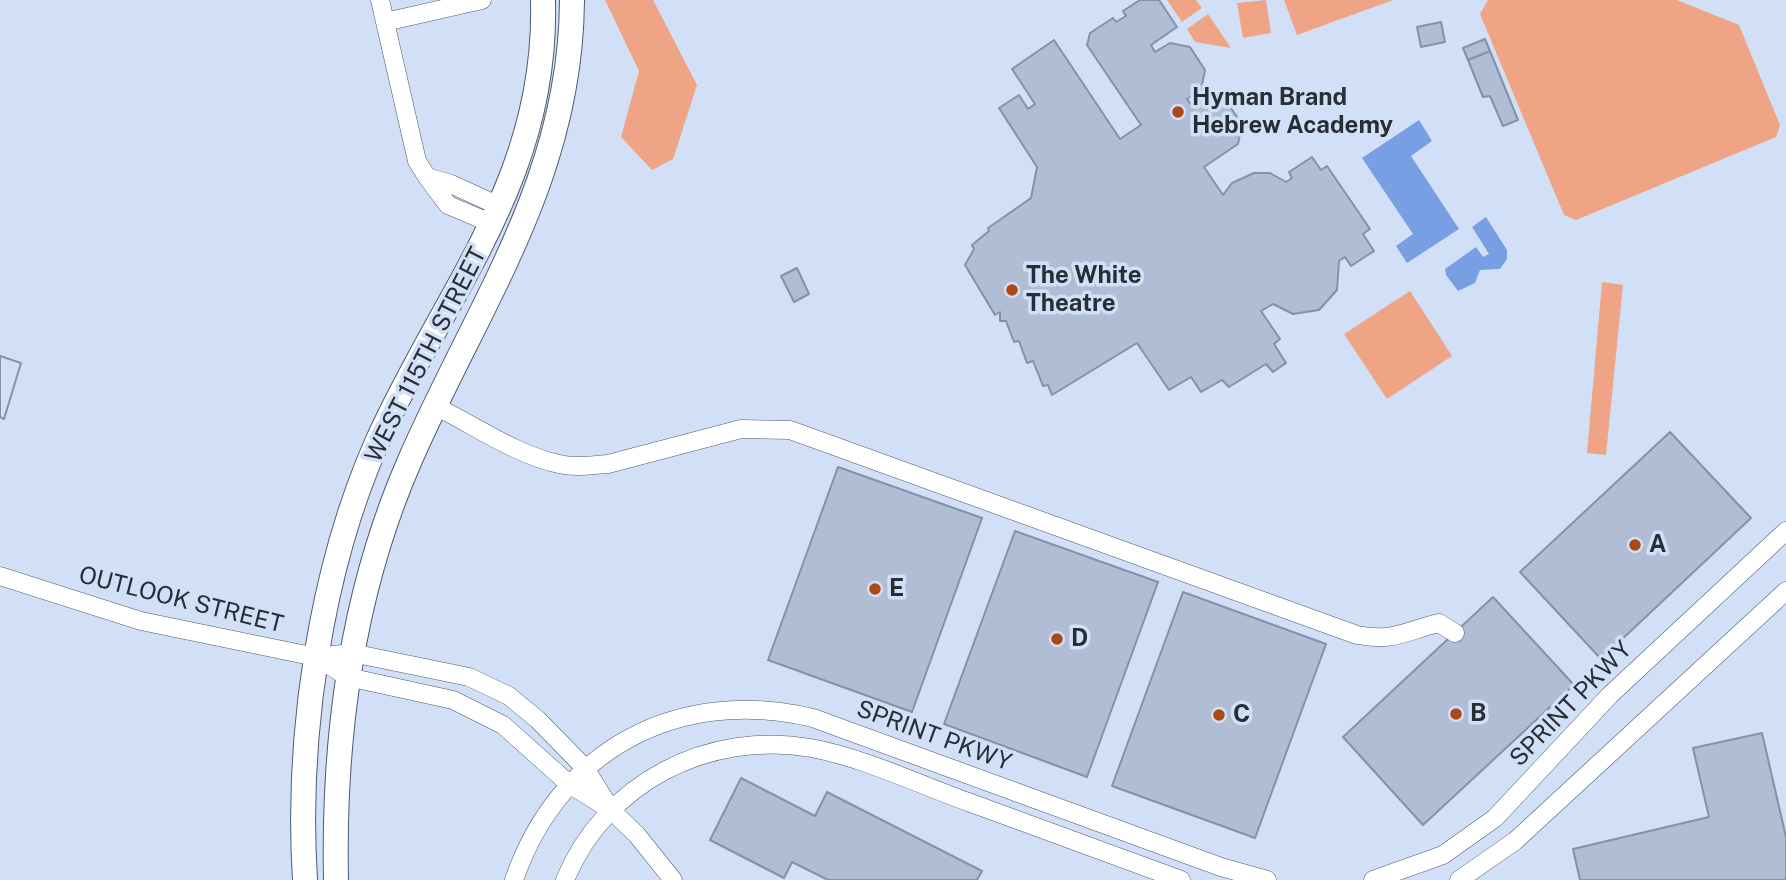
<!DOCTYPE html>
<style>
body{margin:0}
canvas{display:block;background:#d2e0f7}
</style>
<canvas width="1786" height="880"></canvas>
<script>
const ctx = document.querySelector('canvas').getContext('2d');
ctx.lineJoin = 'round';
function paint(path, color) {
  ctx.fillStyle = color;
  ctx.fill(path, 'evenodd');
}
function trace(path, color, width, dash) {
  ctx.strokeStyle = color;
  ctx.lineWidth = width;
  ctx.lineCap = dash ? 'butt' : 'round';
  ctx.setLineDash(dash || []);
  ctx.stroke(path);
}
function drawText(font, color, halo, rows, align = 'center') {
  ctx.font = font + ' "Public Sans",sans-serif';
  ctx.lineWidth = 7;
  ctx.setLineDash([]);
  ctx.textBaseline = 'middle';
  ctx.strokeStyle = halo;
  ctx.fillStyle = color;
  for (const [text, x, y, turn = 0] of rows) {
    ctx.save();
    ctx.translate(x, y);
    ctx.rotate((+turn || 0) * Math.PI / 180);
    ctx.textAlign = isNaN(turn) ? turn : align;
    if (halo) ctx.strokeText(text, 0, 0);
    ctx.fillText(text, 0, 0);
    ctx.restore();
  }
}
const green = new Path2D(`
 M605 0H653L697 85 673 159 652 170 621 137 639 71Z
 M1167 0H1196L1202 8 1182 22Z
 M1266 0 1271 33 1243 38 1237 3Z
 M1284 0H1393L1297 35Z
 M1488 0H1677L1739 25 1780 125 1776 137 1576 220 1564 215 1480 14Z
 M1208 14 1231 48 1195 42 1187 29Z
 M1602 282 1623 285 1606 455 1587 453Z
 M1410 291 1452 356 1387 399 1344 334Z`);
const water = new Path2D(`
 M1419 120 1432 141 1411 156 1459 229 1407 263 1396 246 1413 234 1362 158Z
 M1486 217 1507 250V259L1500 269 1480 270 1475 283 1458 291 1446 275 1445 269 1476 247 1483 257 1489 254 1472 227Z`);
const building = new Path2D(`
 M1140 0H1159L1177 27 1151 45 1155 52 1170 43 1190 47 1205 70 1201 90 1187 99 1192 106 1206 97 1226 101 1242 124 1238 144 1204 167 1223 195 1232 183 1254 173H1270L1286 182 1292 178 1289 172 1312 157 1321 170 1327 166 1370 229 1363 234 1374 251 1351 266 1345 257 1339 261 1337 290 1319 310 1293 314 1273 304 1261 311 1280 339 1274 344 1286 363 1273 372 1266 364 1229 387 1222 380 1201 392 1191 377 1169 390 1137 343 1052 395 1048 385 1043 386 1033 361 1027 363 1019 341 1014 342 1006 321H1000V312L995 315 965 265 974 249 972 245 989 231 988 228 1031 198 1037 167 999 108 1019 95 1028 109 1035 104 1012 69 1054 40 1120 139 1141 125 1087 45 1090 33 1113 18 1116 22 1126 16 1123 11Z
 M1441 22 1445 42 1421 47 1417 27Z
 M1485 39 1490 51 1468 60 1463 48Z
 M1490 51 1518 120 1503 126 1490 96 1483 97 1468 60Z
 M797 268 809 294 794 302 781 276Z
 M0 356 21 363 4 419 0 417Z
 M0 356 21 363 4 419 0 417Z
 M1670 432 1751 518 1601 659 1520 572Z
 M838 467 982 518 912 712 768 660Z
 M1015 531 1158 582 1087 777 944 724Z
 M1183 592 1326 644 1255 838 1112 786Z
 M1493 597 1574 685 1423 825 1343 737Z
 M1762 733 1786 837V880H1580L1573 849 1709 817 1693 748Z
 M741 778 815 816 827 792 982 871 977 880H828L792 862 784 878 710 840Z`);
const street = new Path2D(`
 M380 0 417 161 427 177
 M385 22 482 0
 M493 224 448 205 427 177 451 184 501 207
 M435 406C474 425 516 455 559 464 575 468 592 465 608 464L741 429 790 430 1357 635C1395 642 1405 631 1439 623L1455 633
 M0 576 141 621 316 657 352 653 469 677 509 696 538 720 585 768 611 810
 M316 657 348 677 453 700 503 725 569 784 611 810 637 835 673 880
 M514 880C559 749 679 686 813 718L1221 867 1267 880
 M565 880C605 783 708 730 811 748 865 758 920 785 971 803 1041 829 1112 854 1181 880
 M1373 880 1443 855 1495 818 1610 695 1786 531
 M1459 880 1515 841 1786 591`);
const secondary = new Path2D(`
 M305 880C296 738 320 570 378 440 447 288 548 178 543 0
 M336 880C333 737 352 592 410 460 478 304 571 179 572 0`);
const markers = [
 [1178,112,7,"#ad4915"],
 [1012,290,7,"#ad4915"],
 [1635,545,7,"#ad4915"],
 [875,589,7,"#ad4915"],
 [1057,639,7,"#ad4915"],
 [1456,714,7,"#ad4915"],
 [1219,715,7,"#ad4915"]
];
const poiNames = [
 ["Hyman Brand",1192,98],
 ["Hebrew Academy",1192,126],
 ["The White",1026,276],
 ["Theatre",1026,304],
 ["A",1649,545],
 ["E",889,589],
 ["D",1071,639],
 ["B",1470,714],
 ["C",1233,715]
];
const streetNames = [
 ["WEST 115TH STREET",426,355,-63],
 ["OUTLOOK STREET",181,600,14],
 ["SPRINT PKWY",1571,704,-46],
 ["SPRINT PKWY",934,736,20]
];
paint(green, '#eea485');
paint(water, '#789fe3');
paint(building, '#b0bdd4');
trace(building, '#8491a6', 2);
trace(street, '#4e5a6e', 19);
trace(secondary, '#4e5a6e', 26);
trace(street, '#fff', 18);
trace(secondary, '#fff', 24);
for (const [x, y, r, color] of markers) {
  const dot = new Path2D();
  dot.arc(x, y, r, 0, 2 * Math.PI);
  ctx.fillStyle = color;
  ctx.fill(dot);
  trace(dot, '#d2e0f7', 2.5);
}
drawText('bold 24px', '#282d36', '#d2e0f7', poiNames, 'left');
drawText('24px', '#282d36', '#d2e0f7', streetNames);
</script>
